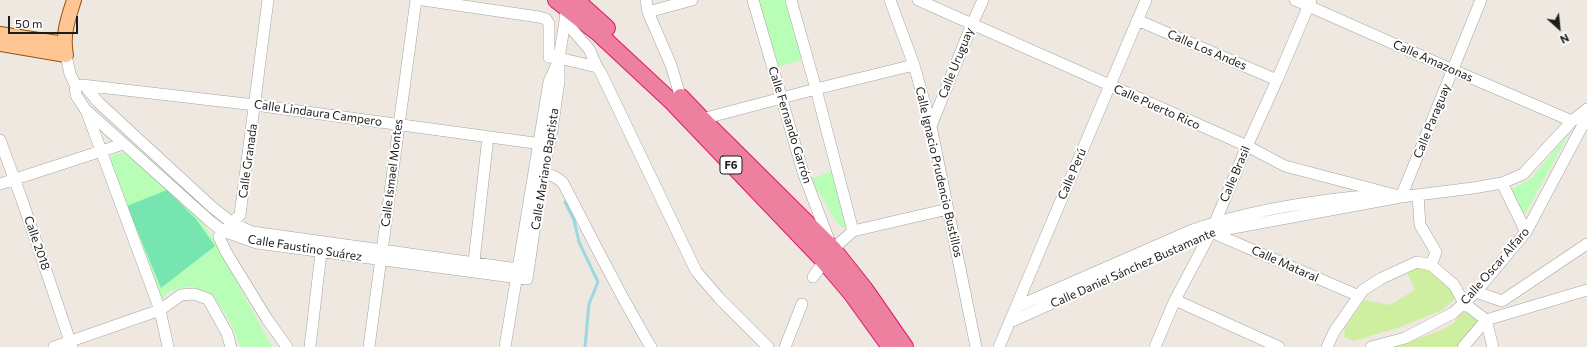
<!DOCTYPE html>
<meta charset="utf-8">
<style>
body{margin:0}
#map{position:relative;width:1587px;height:347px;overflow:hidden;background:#eee8e0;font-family:Commissioner,sans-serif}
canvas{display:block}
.north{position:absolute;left:1539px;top:8px;width:40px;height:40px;-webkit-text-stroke:3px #fff;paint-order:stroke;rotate:153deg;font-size:11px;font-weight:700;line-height:16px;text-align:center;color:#1c1c1c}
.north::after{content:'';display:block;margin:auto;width:14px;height:18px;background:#1c1c1c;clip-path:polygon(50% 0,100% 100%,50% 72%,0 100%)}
.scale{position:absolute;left:8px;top:16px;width:70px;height:18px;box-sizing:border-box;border:2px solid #1c1c1c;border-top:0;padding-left:5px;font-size:12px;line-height:14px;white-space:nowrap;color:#1c1c1c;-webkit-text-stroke:3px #fff;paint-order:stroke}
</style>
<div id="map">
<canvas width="1587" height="347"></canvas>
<div class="north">N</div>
<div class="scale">50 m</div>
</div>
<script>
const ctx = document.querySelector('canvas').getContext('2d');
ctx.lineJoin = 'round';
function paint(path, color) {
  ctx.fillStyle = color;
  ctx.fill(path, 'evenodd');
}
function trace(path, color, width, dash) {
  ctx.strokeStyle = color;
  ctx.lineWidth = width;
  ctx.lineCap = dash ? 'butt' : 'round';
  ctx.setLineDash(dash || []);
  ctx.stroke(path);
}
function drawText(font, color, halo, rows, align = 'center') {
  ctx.font = font + ' Commissioner,sans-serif';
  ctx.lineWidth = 4;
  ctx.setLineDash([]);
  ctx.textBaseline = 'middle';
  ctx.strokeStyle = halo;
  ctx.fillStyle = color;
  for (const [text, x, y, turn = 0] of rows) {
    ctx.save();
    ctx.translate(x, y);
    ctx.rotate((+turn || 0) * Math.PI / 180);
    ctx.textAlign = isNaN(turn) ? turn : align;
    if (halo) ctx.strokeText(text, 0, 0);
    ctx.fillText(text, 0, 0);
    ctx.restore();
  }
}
const grass = new Path2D(`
 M1418 267 1431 272 1458 296 1442 310 1400 327 1354 341 1344 337 1345 328 1364 300 1390 305 1415 290 1406 270Z
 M1473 310 1486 330 1468 347H1389C1409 341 1430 336 1449 326 1460 320 1457 312 1473 310Z`);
const park = new Path2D(`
 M758 0H786L803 60 777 67Z
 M1571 130 1526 212 1522 214 1511 190 1532 178Z
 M116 153H126L199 218 214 240 272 347H241L231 324 215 298 192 286 170 291 160 301 110 165V158Z
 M835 170 849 224 843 228 837 223 811 179Z`);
const pitch = new Path2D(`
 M167 190 196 219 215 246 161 288 127 206Z`);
const stream = new Path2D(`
 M565 202 574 220 579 242 598 282 589 304 585 347`);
const minor = new Path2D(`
 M268 0 240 215 223 231 219 237 226 252 267 319 287 347
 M423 0 539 17 546 19 549 24V57L559 58 597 67 601 73 696 271 720 299 768 347
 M646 0 648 12 671 65 680 95 672 102
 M753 0 803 172 830 243
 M791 0 816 89 853 231
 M890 0 914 65 931 126 976 347
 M918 0 1247 146 1285 166 1399 196
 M1295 0 1453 70 1572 121
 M648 12 692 0
 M1137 20 1277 80
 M565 21 589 49 597 67
 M66 55 70 74 75 84 76 95 85 109 211 222 223 231 257 243 527 279 540 191 552 130 559 81V58L565 21 566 3
 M82 85 255 105 549 145
 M85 86 98 102 212 207 232 223 252 232 518 269
 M86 110 160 310 168 347
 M699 123 702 119 816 89 914 65
 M931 126 972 24 983 0
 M0 140 22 200 72 347
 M537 172C548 174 555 175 563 183 592 238 619 294 651 347
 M1502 183 1526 232
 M0 184 123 144
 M1418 195 1420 225 1436 252 1431 265
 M1401 197 1481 0
 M1211 232 1359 296
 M473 270 488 137
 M813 277 833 249 853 231 948 209
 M1476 292 1502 301 1587 244
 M1175 300 1279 347
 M1016 307 1190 231C1235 215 1282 206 1329 200 1346 198 1363 195 1381 196
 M1486 320 1493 347
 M1010 322 1211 232 1401 197 1473 188 1502 183 1523 174 1572 121 1587 109
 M54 347 160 310 181 295 194 294 208 299 227 333 231 347
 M310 347 322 244
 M369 347 416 0
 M505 347 549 82 557 64
 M785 347 802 304
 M999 347 1146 0
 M1155 347 1175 300 1211 232 1247 146 1277 80 1311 0
 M1327 347 1334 332 1363 290 1382 278 1417 262 1431 265 1454 285 1464 303 1486 320
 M1371 347 1405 338 1453 313 1476 292 1526 232 1587 117
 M1463 347 1486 320 1587 290`);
const major = new Path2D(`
 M0 34 64 44
 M0 44 66 55C62 35 68 19 74 0`);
const highway = new Path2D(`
 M556 0 598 33 672 102 823 260 851 293 890 347
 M576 0 607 28
 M681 97 702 119 833 249 864 288 905 347`);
const shields = [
 [731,165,22]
];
const shieldNames = [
 ["F6",731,165]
];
const streetNames = [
 ["Calle Los Andes",1207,50,23],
 ["Calle Amazonas",1433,61,24],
 ["Calle Uruguay",956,63,-68],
 ["Calle Puerto Rico",1157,107,24],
 ["Calle Lindaura Campero",318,113,8],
 ["Calle Paraguay",1432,121,-68],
 ["Calle Fernando Garrón",790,125,73],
 ["Calle Granada",248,161,-82],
 ["Calle Mariano Baptista",545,169,-81],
 ["Calle Ignacio Prudencio Bustillos",939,172,77],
 ["Calle Ismael Montes",392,173,-83],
 ["Calle Perú",1072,174,-67],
 ["Calle Brasil",1235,174,-67],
 ["Calle 2018",37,243,71],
 ["Calle Faustino Suárez",305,248,9],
 ["Calle Mataral",1285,264,24],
 ["Calle Oscar Alfaro",1495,266,-49],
 ["Calle Daniel Sánchez Bustamante",1133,268,-24]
];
paint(grass, '#ceeea0');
paint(park, '#b8feb7');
paint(pitch, '#76e5af');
trace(stream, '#9cd8e0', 3);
trace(minor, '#a3a3a3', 12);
trace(major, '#935400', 16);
trace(highway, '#e41570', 18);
trace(minor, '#fff', 11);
trace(major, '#ffc694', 14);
trace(highway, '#ed809f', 16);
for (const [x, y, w] of shields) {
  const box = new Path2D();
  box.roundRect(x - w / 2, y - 9, w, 18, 3);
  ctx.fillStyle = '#fff';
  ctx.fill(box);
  trace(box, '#1c1c1c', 1);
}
drawText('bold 11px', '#1c1c1c', null, shieldNames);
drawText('12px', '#1c1c1c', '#fff', streetNames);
</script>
